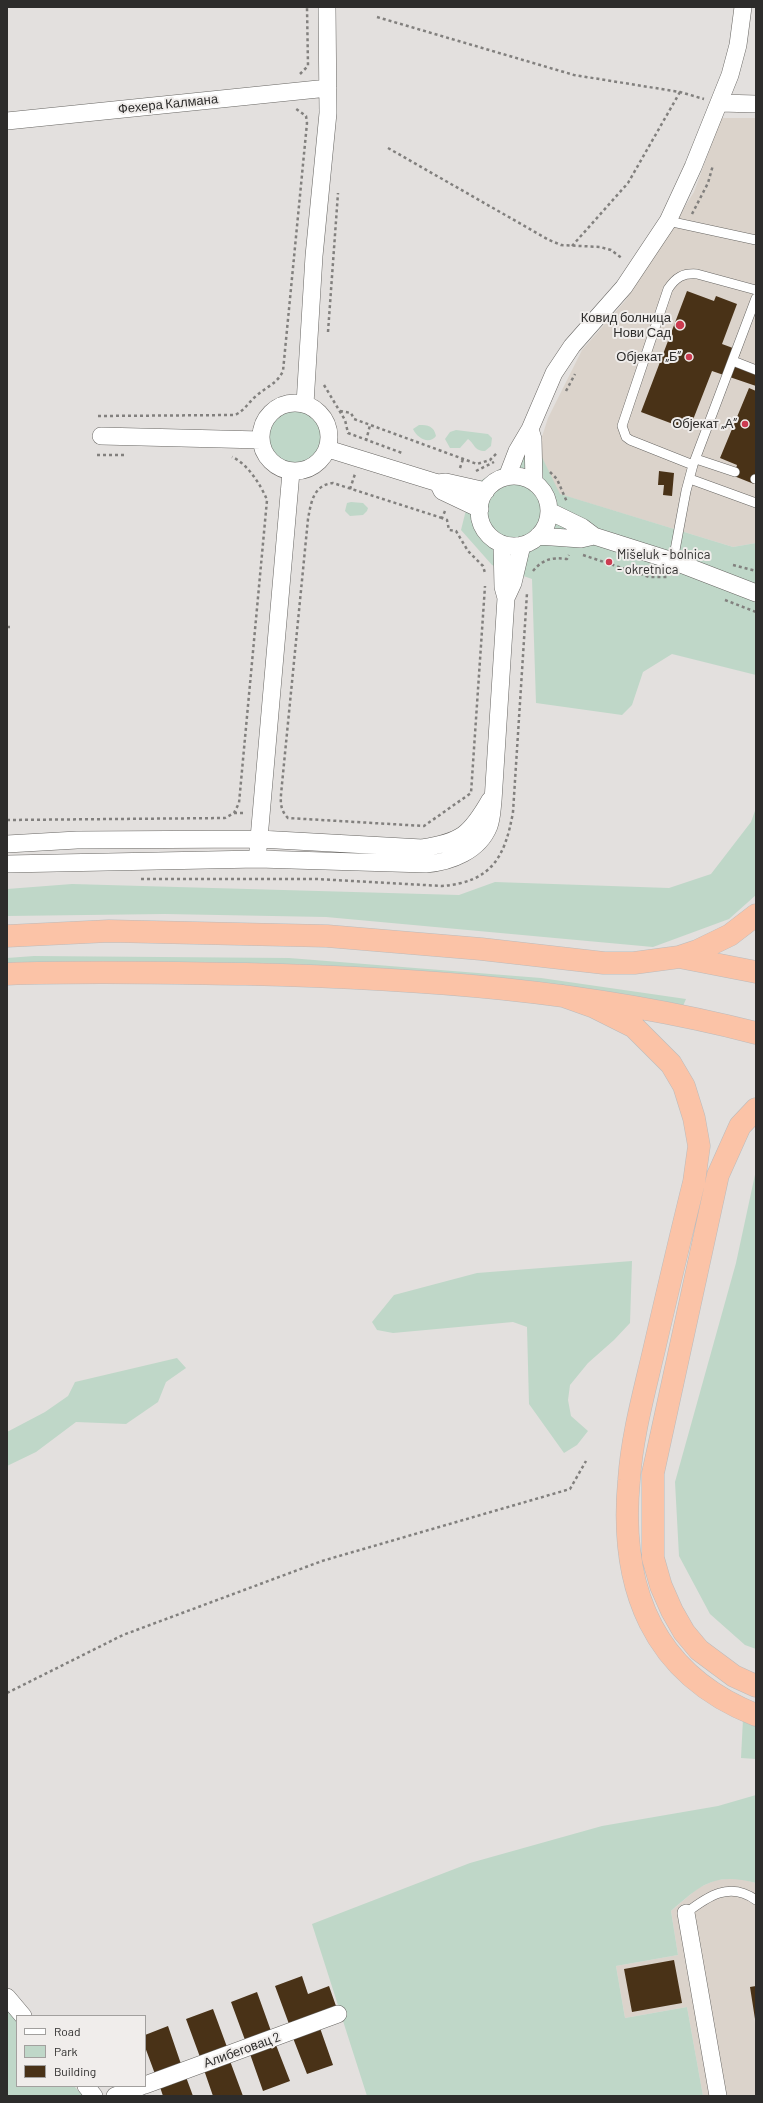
<!DOCTYPE html>
<meta charset="utf-8">
<style>
body{margin:0}
#map{position:relative;width:763px;height:2103px;overflow:hidden;background:#e3e0de;font-family:Barlow,sans-serif}
canvas{display:block}
.frame{position:absolute;inset:0;border:8px solid #2d2c2b;pointer-events:none}
.legend{position:absolute;left:16px;top:2015px;width:130px;height:72px;box-sizing:border-box;background:#f0edeb;border:1px solid #a2a09e;margin:0;padding:5px 7px;list-style:none;font-size:12px;color:#2d2c2b}
.legend li{display:flex;align-items:center;gap:8px;height:20px}
.legend b{width:20px;border:1px solid #a2a09e}
</style>
<div id="map">
<canvas width="763" height="2103"></canvas>
<div class="frame"></div>
<ul class="legend">
<li><b style="height:5px;background:#fff"></b>Road</li>
<li><b style="height:11px;background:#bfd7c8"></b>Park</li>
<li><b style="height:11px;background:#493217"></b>Building</li>
</ul>
</div>
<script>
const ctx = document.querySelector('canvas').getContext('2d');
ctx.lineJoin = 'round';
function paint(path, color) {
  ctx.fillStyle = color;
  ctx.fill(path, 'evenodd');
}
function trace(path, color, width, dash) {
  ctx.strokeStyle = color;
  ctx.lineWidth = width;
  ctx.lineCap = dash ? 'butt' : 'round';
  ctx.setLineDash(dash || []);
  ctx.stroke(path);
}
function drawText(font, color, halo, rows, align = 'center') {
  ctx.font = font + ' Barlow,sans-serif';
  ctx.lineWidth = 4;
  ctx.setLineDash([]);
  ctx.textBaseline = 'middle';
  ctx.strokeStyle = halo;
  ctx.fillStyle = color;
  for (const [text, x, y, turn = 0] of rows) {
    ctx.save();
    ctx.translate(x, y);
    ctx.rotate((+turn || 0) * Math.PI / 180);
    ctx.textAlign = isNaN(turn) ? turn : align;
    if (halo) ctx.strokeText(text, 0, 0);
    ctx.fillText(text, 0, 0);
    ctx.restore();
  }
}
const built = new Path2D(`
 M721 118H756V543L733 547 559 494 538 449 548 418 582 350 625 301 694 192Z
 M737 1878 756 1883V2096H703L687 2007 625 2018 616 1966 678 1955 671 1911 698 1888 716 1880Z`);
const green = new Path2D(`
 M265 437a30 30 0 1 1 60 0a30 30 0 1 1-60 0Z
 M419 425C428 425 434 426 436 436 429 445 417 438 413 429Z
 M456 430 488 434 492 438 491 446 485 451C474 451 475 444 468 439L460 448H450L445 439 450 432Z
 M538 449 560 494 733 547 756 543V675L672 654 643 672 632 705 622 715 536 703 532 579 492 565 461 530 472 486 513 461Z
 M351 502 363 503 368 508 367 511 363 515 350 516 345 511 347 503Z
 M756 808V895L729 919 653 947 326 917 165 914 7 916V889L72 884 459 895 495 882 669 888 711 874 751 822Z
 M34 956 289 958 541 978 686 999 683 1006 539 984 289 964 7 965V958Z
 M756 1170V1649L745 1645 710 1614 679 1556 675 1482 736 1263Z
 M632 1261 630 1323 614 1340 588 1363 570 1385 568 1400 571 1416 588 1431 577 1445 564 1453 529 1404 527 1327 513 1322 393 1333 377 1330 372 1322 394 1295 477 1273Z
 M177 1358 186 1368 166 1382 158 1402 126 1424 76 1422 36 1452 7 1466V1432L45 1412 68 1396 75 1382Z
 M743 1719 756 1722V1759L741 1758Z
 M756 1795V1883C714 1872 701 1885 671 1911L678 1955 616 1966 625 2018 687 2007 703 2096H367L312 1924 470 1863 602 1826 718 1806Z
 M7 2010 17 2021V2086H74L83 2096H7Z`);
const building = new Path2D(`
 M687 291 714 301 716 296 737 304 722 344 741 351 735 366 756 374V386L712 371 689 430 641 412Z
 M749 388 756 391V477L754 484 734 476 737 465 720 458Z
 M659 471 674 473 672 496 663 495 664 485H658Z
 M674 1960 682 2003 632 2012 624 1969Z
 M302 1976 308 1994 329 1986 336 2006 289 2024 275 1986Z
 M756 1986V2019H755L750 1987Z
 M257 1992 271 2031 245 2040 231 2002Z
 M213 2009 227 2047 200 2057 186 2019Z
 M168 2026 181 2064 155 2074 145 2047V2035Z
 M320 2028 333 2065 307 2074 293 2038Z
 M276 2045 290 2081 263 2091 250 2054Z
 M230 2061 243 2096H213L204 2070Z
 M186 2077 193 2096H163L160 2087Z`);
const path = new Path2D(`
 M377 17 574 75 680 92 704 99
 M300 74 308 66 307 7
 M388 148 549 240 561 245 600 247 611 250 623 259
 M692 214 708 183 713 165
 M572 246 628 183 680 92
 M328 332 338 193
 M324 385 345 420 348 433 402 453
 M566 391 575 374
 M340 411 351 413 354 419 477 464 490 460 498 452
 M98 416 235 415C244 411 248 403 256 396 266 387 277 384 283 371L307 123 306 116 295 108
 M366 441 370 425
 M97 455H127
 M460 468 463 459
 M476 471 494 462
 M550 472 557 479 567 502
 M350 489 355 474
 M445 511 442 518 447 520 449 530 456 531 468 551 483 566 485 573
 M442 518 333 483C313 485 311 503 308 519L282 784C281 797 278 808 288 818L424 826 471 793 485 586
 M583 555 649 577H669
 M733 565 756 571
 M533 571C543 559 552 557 567 559L569 555
 M725 600 756 612
 M7 627H10
 M234 813H246
 M7 820 225 818 234 813 239 803 267 500C261 485 247 463 232 457
 M141 879H316L442 886C491 882 505 858 513 812L527 593
 M7 1693 123 1635 322 1561 570 1489 586 1461`);
const lane = new Path2D(`
 M668 221 756 240
 M733 361 756 370
 M696 459 735 472
 M693 465 630 440 626 437 622 426 668 289C676 277 683 273 697 274L756 290
 M690 479 756 503
 M755 479H756
 M673 561 686 491 693 465 756 298
 M686 1913C708 1896 730 1881 756 1900`);
const street = new Path2D(`
 M720 103 756 104
 M7 121 328 88
 M261 437a34 34 0 1 1 68 0a34 34 0 1 1-68 0Z
 M305 404 314 256 328 113 327 7
 M530 429 533 439 534 482
 M101 436 261 440
 M328 449 438 483 446 482 486 491
 M479 511a35 35 0 1 1 70 0a35 35 0 1 1-70 0Z
 M507 477 517 451 530 429 554 373 572 346 624 287 668 221 693 167 730 75 738 45 743 7
 M438 483 442 491 480 509
 M549 511 582 527 594 536 673 561 756 593
 M538 536 581 539 594 536
 M507 596 513 583 522 545
 M7 844 77 840 259 839 422 848C461 842 470 835 490 800
 M258 850 291 472
 M7 864 258 859 426 864C451 862 479 851 489 826 492 818 492 809 493 801L506 598 503 587 502 544
 M686 1913 718 2096
 M7 1997 23 2016
 M145 2085 338 2014
 M86 2086 94 2096
 M115 2096 142 2086`);
const highway = new Path2D(`
 M7 936 109 931 327 936 481 949 604 963H634L679 957 697 951 730 935 756 915
 M679 957 756 972
 M7 974C87 971 166 973 246 974 417 978 589 990 756 1033
 M563 996 594 1007 634 1027 671 1064 684 1086 694 1118 699 1146 694 1182C680 1238 667 1294 654 1350 644 1393 632 1436 629 1480 619 1587 652 1674 756 1715
 M756 1109 740 1126 718 1175 653 1473V1558L661 1586 672 1611 684 1632 699 1650 734 1676 756 1686`);
const markers = [
 [680,325,5,"#cb3b50"],
 [689,357,4,"#cb3b50"],
 [745,424,4,"#cb3b50"],
 [609,562,4,"#cb3b50"]
];
const streetNames = [
 ["Фехера Калмана",168,104,-6],
 ["Алибеговац 2",242,2050,-20]
];
const poiNames = [
 ["Ковид болница",671,318],
 ["Нови Сад",671,333],
 ["Објекат „Б”",681,357],
 ["Објекат „А”",737,424],
 ["Mišeluk - bolnica",617,555,"left"],
 ["- okretnica",617,570,"left"]
];
paint(built, '#dbd3cb');
paint(green, '#bfd7c8');
paint(building, '#493217');
trace(lane, '#686663', 10);
trace(street, '#686663', 18);
trace(highway, '#bcbbbb', 23);
trace(path, '#82807e', 2.5, [3, 3]);
trace(lane, '#fff', 9);
trace(street, '#fff', 17);
trace(highway, '#fbc3a7', 22);
for (const [x, y, r, color] of markers) {
  const dot = new Path2D();
  dot.arc(x, y, r, 0, 2 * Math.PI);
  ctx.fillStyle = color;
  ctx.fill(dot);
  trace(dot, '#f0edeb', 1.5);
}
drawText('13px', '#2d2c2b', '#f0edeb', streetNames);
drawText('13px', '#2d2c2b', '#f0edeb', poiNames, 'right');
</script>
